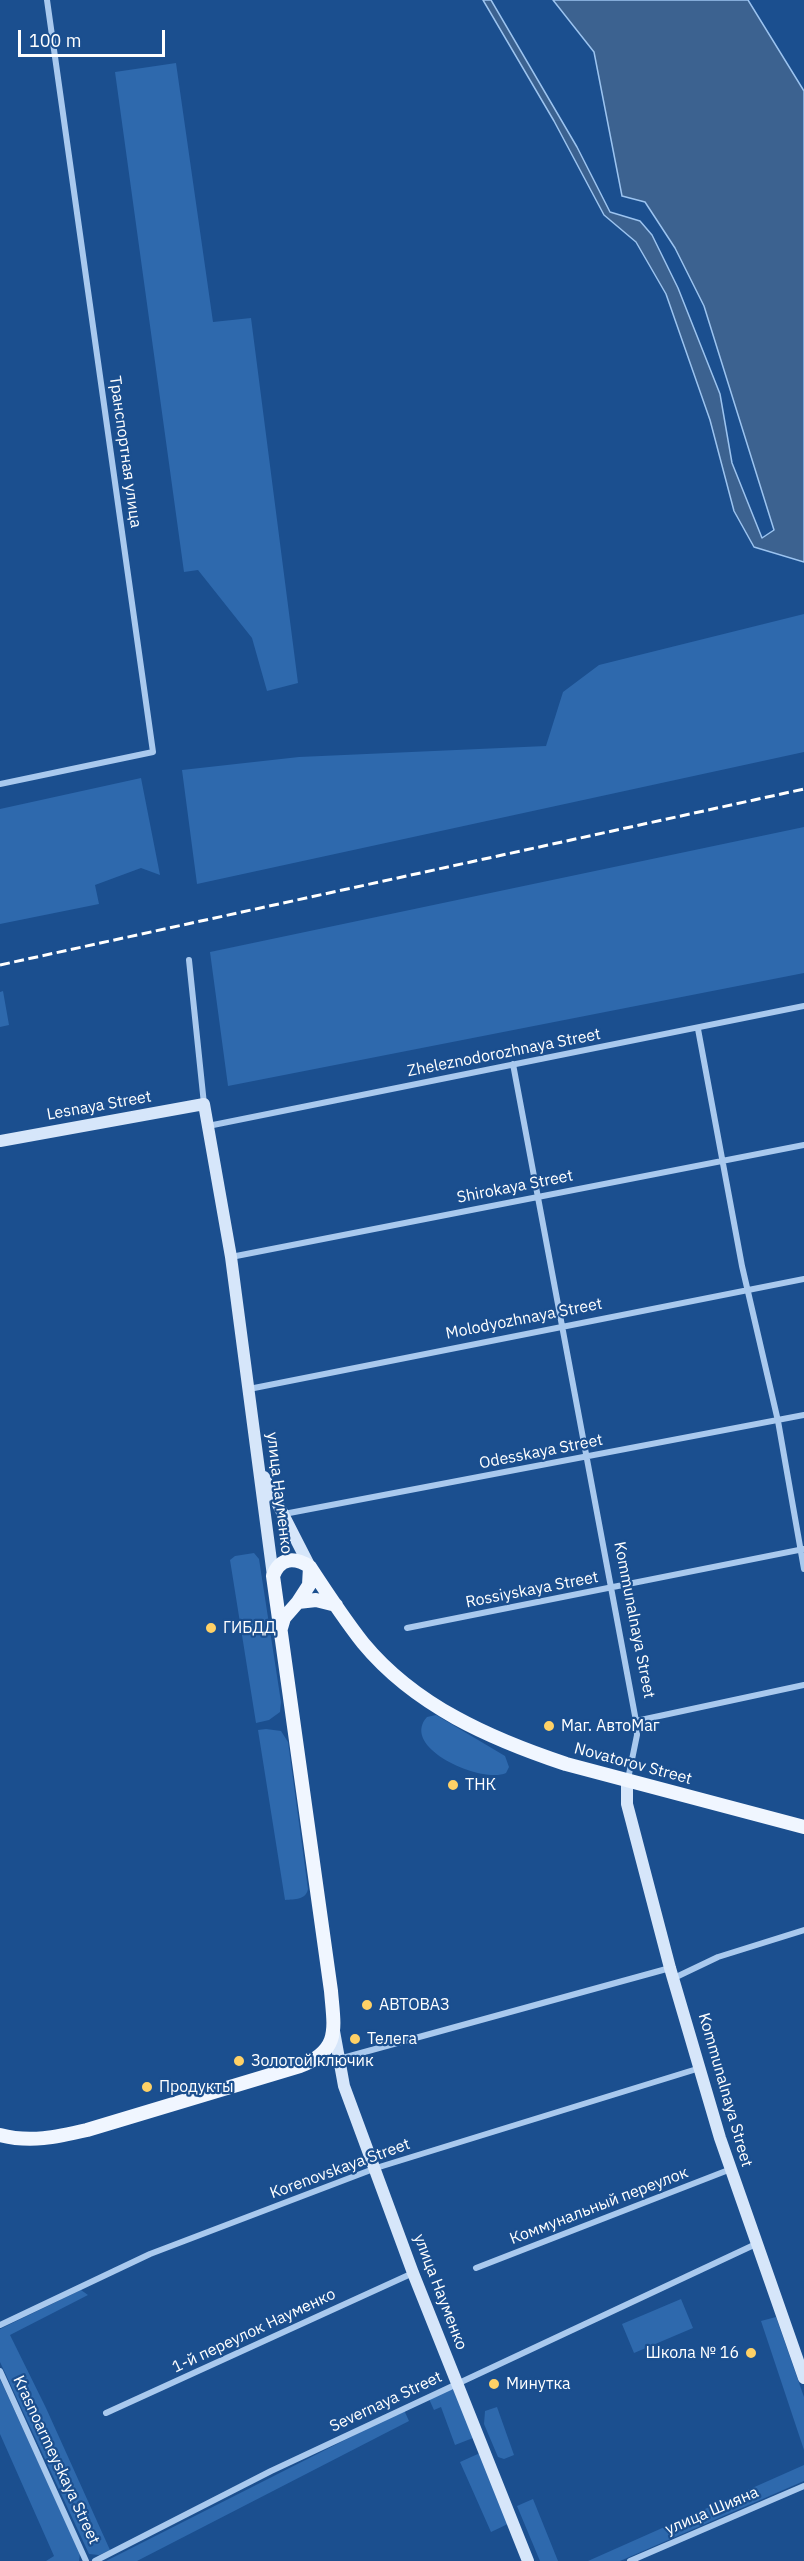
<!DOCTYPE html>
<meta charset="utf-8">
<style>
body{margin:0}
#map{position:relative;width:804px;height:2561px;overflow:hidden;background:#1b4f8f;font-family:"IBM Plex Sans",sans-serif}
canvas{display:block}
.scale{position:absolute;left:18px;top:30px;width:147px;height:27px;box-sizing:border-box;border:3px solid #fff;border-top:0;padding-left:8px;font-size:18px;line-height:21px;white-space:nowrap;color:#fff;-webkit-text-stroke:4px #1b4f8f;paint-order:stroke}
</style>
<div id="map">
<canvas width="804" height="2561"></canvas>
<div class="scale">100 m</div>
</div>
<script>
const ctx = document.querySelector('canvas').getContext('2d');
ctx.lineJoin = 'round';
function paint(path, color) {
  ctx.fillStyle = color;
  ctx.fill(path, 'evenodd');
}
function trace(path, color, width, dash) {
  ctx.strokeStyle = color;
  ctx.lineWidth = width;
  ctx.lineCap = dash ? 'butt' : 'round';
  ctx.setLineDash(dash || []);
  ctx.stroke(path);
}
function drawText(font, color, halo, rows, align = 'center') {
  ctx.font = font + ' "IBM Plex Sans",sans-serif';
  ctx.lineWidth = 4.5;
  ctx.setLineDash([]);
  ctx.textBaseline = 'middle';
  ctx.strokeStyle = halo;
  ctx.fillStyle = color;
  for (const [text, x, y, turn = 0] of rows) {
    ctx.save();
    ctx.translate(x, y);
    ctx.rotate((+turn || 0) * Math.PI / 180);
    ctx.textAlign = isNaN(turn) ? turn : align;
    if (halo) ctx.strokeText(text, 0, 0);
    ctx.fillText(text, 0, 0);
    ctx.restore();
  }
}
const green = new Path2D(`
 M176 63 213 322 251 318 298 683 267 691 252 638 198 570 184 572 115 72Z
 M804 614V752L197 884 182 770 299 757 546 746 563 692 599 665Z
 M141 778 160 875 141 868 95 885 99 904 0 924V809Z
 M804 827V973L228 1086 210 952Z
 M3 991 9 1025 0 1027V992Z
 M254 1553 259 1559 281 1702 280 1712 269 1720 256 1723 230 1560 235 1556Z
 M436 1715 505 1756 509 1767 506 1773C482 1784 399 1748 427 1717Z
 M266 1729 281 1731 288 1742 308 1889C306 1900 295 1899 285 1900L258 1730Z
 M81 2290 88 2295 10 2335 46 2408 110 2550 99 2555 89 2554 0 2362V2329Z
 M681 2299 693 2328 634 2353 622 2324Z
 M776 2317 804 2397V2450L761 2321Z
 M0 2379 80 2553 79 2561H46L54 2556 0 2434Z
 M451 2389 454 2390 473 2438 455 2445 441 2407 434 2410 429 2399Z
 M497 2407 514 2455 504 2459 498 2457 484 2424 485 2411Z
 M404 2410 409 2421 137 2561H106Z
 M480 2453 512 2522 491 2532 460 2462Z
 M804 2465V2481L620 2561H588Z
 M533 2499 558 2561H540L517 2506Z`);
const water = new Path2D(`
 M483 0H491L577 147 610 212 640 221 652 235 678 288 720 394 732 463 762 538 774 530 704 306 675 248 645 202 622 196 594 52 553 0H748L804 91V562L754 547 734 511 710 420 666 294 636 242 604 215 554 121Z`);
const street = new Path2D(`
 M0 784 153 752 47 0
 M189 960 204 1104
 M698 1029 742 1266 778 1421 804 1569
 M513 1064 636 1721 637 1735 628 1779
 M208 1126 804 1006
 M231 1257 804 1145
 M249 1389 804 1279
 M284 1514 804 1415
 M407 1628 804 1549
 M636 1721 804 1685
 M674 1978 718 1957 804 1930
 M339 2059 670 1968
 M476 2268 731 2169
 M0 2325 150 2254 376 2168 700 2068
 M0 2371 86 2561
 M106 2413 413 2273
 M95 2561 271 2471 756 2244
 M630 2561 804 2486`);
const secondary = new Path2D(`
 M0 1141 204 1104 231 1257 273 1576
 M264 1477 310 1567
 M627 1780V1804L670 1968 720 2138 804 2378
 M334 2031 344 2086 413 2273 528 2561`);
const primary = new Path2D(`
 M298 1602 309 1585 310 1567
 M281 1628 284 1618 298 1602 316 1600 336 1605
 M0 2135C30 2143 57 2137 87 2130L300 2066C341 2050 334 2028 331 1991L273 1576C280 1557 295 1557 310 1567 327 1593 344 1619 363 1643 415 1706 491 1739 566 1764L804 1827`);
const rail = new Path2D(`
 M0 965 804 789`);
const markers = [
 [211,1628,6,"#ffd166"],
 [549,1726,6,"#ffd166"],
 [453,1785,6,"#ffd166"],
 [367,2005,6,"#ffd166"],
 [355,2039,6,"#ffd166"],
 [239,2061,6,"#ffd166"],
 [147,2087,6,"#ffd166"],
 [751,2353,6,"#ffd166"],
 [494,2384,6,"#ffd166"]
];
const streetNames = [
 ["Транспортная улица",125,452,82],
 ["Zheleznodorozhnaya Street",504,1053,-11],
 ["Lesnaya Street",99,1106,-10],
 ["Shirokaya Street",515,1187,-11],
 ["Molodyozhnaya Street",524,1319,-11],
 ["Odesskaya Street",541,1452,-11],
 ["улица Науменко",279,1493,83],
 ["Rossiyskaya Street",532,1590,-11],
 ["Kommunalnaya Street",634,1620,79],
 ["Novatorov Street",633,1764,15],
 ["Kommunalnaya Street",725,2090,74],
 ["Korenovskaya Street",340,2169,-20],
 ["Коммунальный переулок",599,2206,-21],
 ["улица Науменко",440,2292,69],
 ["1-й переулок Науменко",254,2331,-25],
 ["Severnaya Street",386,2402,-25],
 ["Krasnoarmeyskaya Street",56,2460,65],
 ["улица Шияна",712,2511,-23]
];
const poiNames = [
 ["ГИБДД",223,1628],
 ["Маг. АвтоМаг",561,1726],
 ["ТНК",465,1785],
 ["АВТОВАЗ",379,2005],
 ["Телега",367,2039],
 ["Золотой ключик",251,2061],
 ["Продукты",159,2087],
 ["Школа № 16",739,2353,"right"],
 ["Минутка",506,2384]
];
paint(green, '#2e69ad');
paint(water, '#3c6290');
trace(water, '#9cc4f0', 1.5);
trace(street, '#a9c9ee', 6);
trace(secondary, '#d6e6fa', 12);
trace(primary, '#f0f6ff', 14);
trace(rail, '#fff', 3, [10, 4.5]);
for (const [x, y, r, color] of markers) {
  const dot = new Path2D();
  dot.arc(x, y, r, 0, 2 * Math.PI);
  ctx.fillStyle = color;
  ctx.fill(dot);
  trace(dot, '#1b4f8f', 2);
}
drawText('16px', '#fff', '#1b4f8f', streetNames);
drawText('16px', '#fff', '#1b4f8f', poiNames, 'left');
</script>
